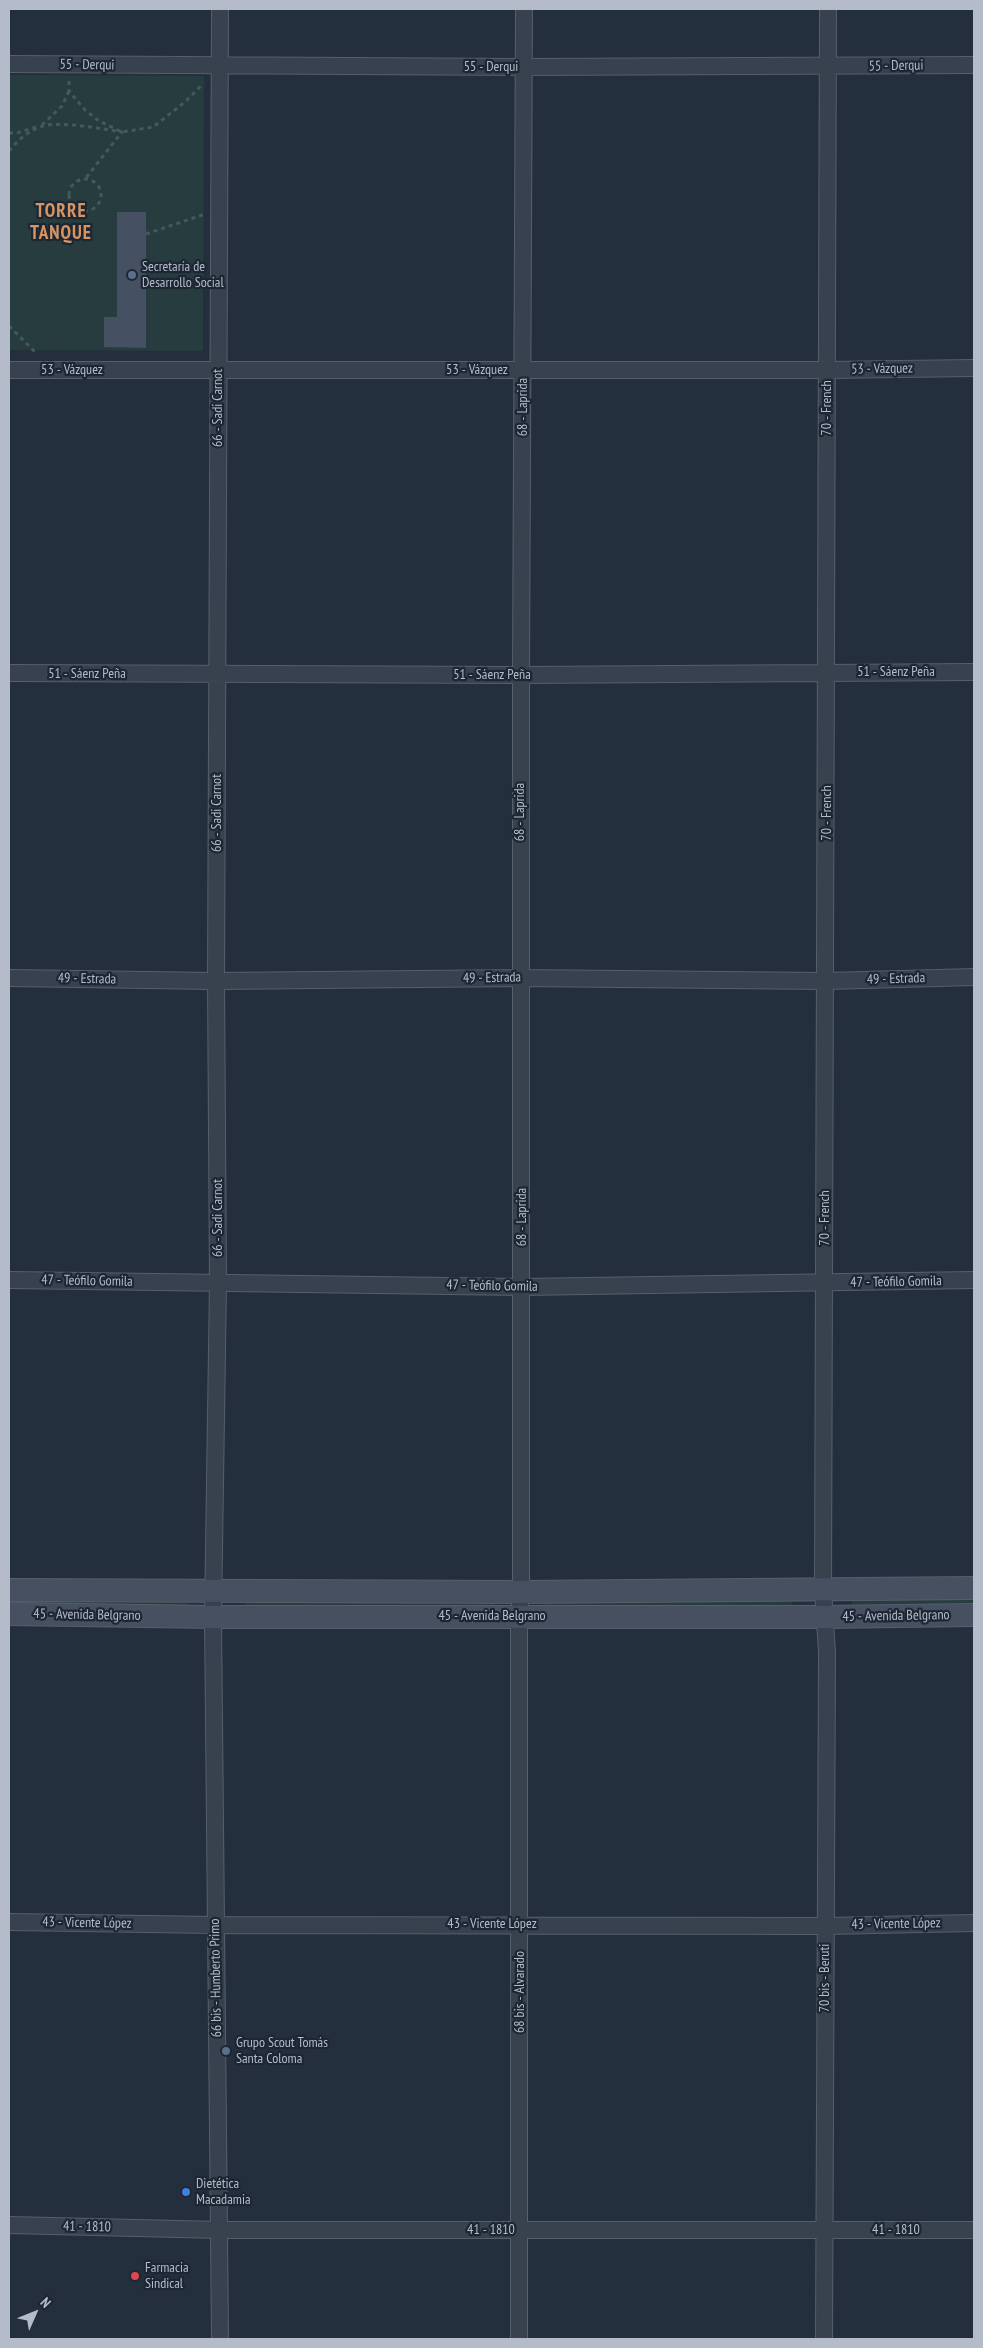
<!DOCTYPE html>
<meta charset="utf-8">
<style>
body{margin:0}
#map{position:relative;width:983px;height:2348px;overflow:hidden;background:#242f3e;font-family:"PT Sans Narrow",sans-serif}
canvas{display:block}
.frame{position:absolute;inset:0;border:10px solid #b4bcc9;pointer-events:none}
.north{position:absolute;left:10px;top:2288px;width:50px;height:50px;-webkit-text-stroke:4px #1d2633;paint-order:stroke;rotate:46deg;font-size:14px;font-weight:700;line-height:20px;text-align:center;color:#b4bcc9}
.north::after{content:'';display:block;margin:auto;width:18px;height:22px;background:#b4bcc9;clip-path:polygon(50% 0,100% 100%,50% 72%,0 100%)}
</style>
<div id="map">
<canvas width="983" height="2348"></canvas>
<div class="frame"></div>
<div class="north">N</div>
</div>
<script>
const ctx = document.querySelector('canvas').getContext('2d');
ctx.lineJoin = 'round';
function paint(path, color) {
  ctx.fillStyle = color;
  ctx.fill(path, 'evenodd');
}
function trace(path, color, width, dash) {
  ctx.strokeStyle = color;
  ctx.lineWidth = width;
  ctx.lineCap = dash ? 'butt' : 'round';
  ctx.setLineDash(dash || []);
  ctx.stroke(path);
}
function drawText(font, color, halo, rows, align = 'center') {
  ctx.font = font + ' "PT Sans Narrow",sans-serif';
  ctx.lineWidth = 4.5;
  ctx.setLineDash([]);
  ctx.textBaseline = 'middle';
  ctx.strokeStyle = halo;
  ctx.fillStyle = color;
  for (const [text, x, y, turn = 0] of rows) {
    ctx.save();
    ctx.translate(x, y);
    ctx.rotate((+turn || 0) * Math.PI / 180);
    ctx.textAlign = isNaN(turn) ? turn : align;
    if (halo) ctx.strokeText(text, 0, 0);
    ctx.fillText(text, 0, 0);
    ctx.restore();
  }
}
const green = new Path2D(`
 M9 75 204 76 203 351 9 350Z
 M542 1598 792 1599V1606L542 1605Z
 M974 1598V1605L852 1607V1600Z
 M245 1599 495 1600V1607H245Z
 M9 1600H188V1607H9Z`);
const building = new Path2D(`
 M117 212H146V348L104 347V317H117Z`);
const path = new Path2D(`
 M69 81V91L85 110 99 121 122 132 153 127 185 102 203 84
 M42 125 62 106 69 91
 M9 133H17L36 127
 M9 151C17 141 27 132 40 127 56 120 103 129 122 132L85 179
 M69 195a16 16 0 1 1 32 0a16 16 0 1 1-32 0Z
 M146 234 205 214
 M9 326 37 354`);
const street = new Path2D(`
 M220 9 216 981 218 1282 213 1617 220 2339
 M9 64 523 67 974 65
 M9 370H827L974 368
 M9 673 521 675 974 672
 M9 978 216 981 520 978 827 981 974 977
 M9 1280 522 1287 974 1280
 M9 1922 215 1925 825 1926 974 1923
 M9 2225 221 2230H974
 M519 2339V1615L521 1592V675L524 9
 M824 2339 827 1652 823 1590 828 9`);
const secondary = new Path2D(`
 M9 1590 521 1592 974 1588
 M9 1614 213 1617H825L974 1615`);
const markers = [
 [132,275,5,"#5c6f8a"],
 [226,2051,5,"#5c6f8a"],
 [186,2192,5,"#3f7fe0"],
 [135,2276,5,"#e0444e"]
];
const streetNames = [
 ["55 - Derqui",87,65,1],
 ["55 - Derqui",896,66,-1],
 ["55 - Derqui",491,67],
 ["53 - Vázquez",882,369,-1],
 ["53 - Vázquez",72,370],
 ["53 - Vázquez",477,370],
 ["68 - Laprida",523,407,-90],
 ["66 - Sadi Carnot",218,408,-90],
 ["70 - French",827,408,-90],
 ["51 - Sáenz Peña",896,672],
 ["51 - Sáenz Peña",87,674],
 ["51 - Sáenz Peña",492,675],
 ["68 - Laprida",520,812,-90],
 ["66 - Sadi Carnot",217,813,-90],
 ["70 - French",827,813,-90],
 ["49 - Estrada",492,978,-1],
 ["49 - Estrada",87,979,1],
 ["49 - Estrada",896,979,-2],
 ["68 - Laprida",522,1217,-90],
 ["66 - Sadi Carnot",218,1218,-90],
 ["70 - French",825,1218,-90],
 ["47 - Teófilo Gomila",87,1281,1],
 ["47 - Teófilo Gomila",896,1282,-1],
 ["47 - Teófilo Gomila",492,1286,1],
 ["45 - Avenida Belgrano",87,1615,1],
 ["45 - Avenida Belgrano",492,1616],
 ["45 - Avenida Belgrano",896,1616,-1],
 ["43 - Vicente López",87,1923,1],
 ["43 - Vicente López",492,1924],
 ["43 - Vicente López",896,1924,-1],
 ["66 bis - Humberto Primo",216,1978,-91],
 ["70 bis - Beruti",825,1978,-90],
 ["68 bis - Alvarado",520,1992,-90],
 ["41 - 1810",87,2227,1],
 ["41 - 1810",491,2230],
 ["41 - 1810",896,2230]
];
const poiNames = [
 ["Secretaría de",142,267],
 ["Desarrollo Social",142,283],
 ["Grupo Scout Tomás",236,2043],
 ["Santa Coloma",236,2059],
 ["Dietética",196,2184],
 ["Macadamia",196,2200],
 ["Farmacia",145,2268],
 ["Sindical",145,2284]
];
const districtNames = [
 ["TORRE",61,212],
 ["TANQUE",61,234]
];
paint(green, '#263c3f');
paint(building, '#455162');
trace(street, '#565f6c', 18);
trace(secondary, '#565f6c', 24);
trace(path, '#44595c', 3, [4, 4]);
trace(street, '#38414e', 16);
trace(secondary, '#465061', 22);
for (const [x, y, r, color] of markers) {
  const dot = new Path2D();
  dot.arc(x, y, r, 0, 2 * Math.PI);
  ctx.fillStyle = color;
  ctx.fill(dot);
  trace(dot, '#1d2633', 2);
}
drawText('14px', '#b4bcc9', '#1d2633', streetNames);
drawText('14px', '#b4bcc9', '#1d2633', poiNames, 'left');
ctx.letterSpacing = '1px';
drawText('bold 19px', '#d59563', '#1d2633', districtNames);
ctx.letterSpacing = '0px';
</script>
